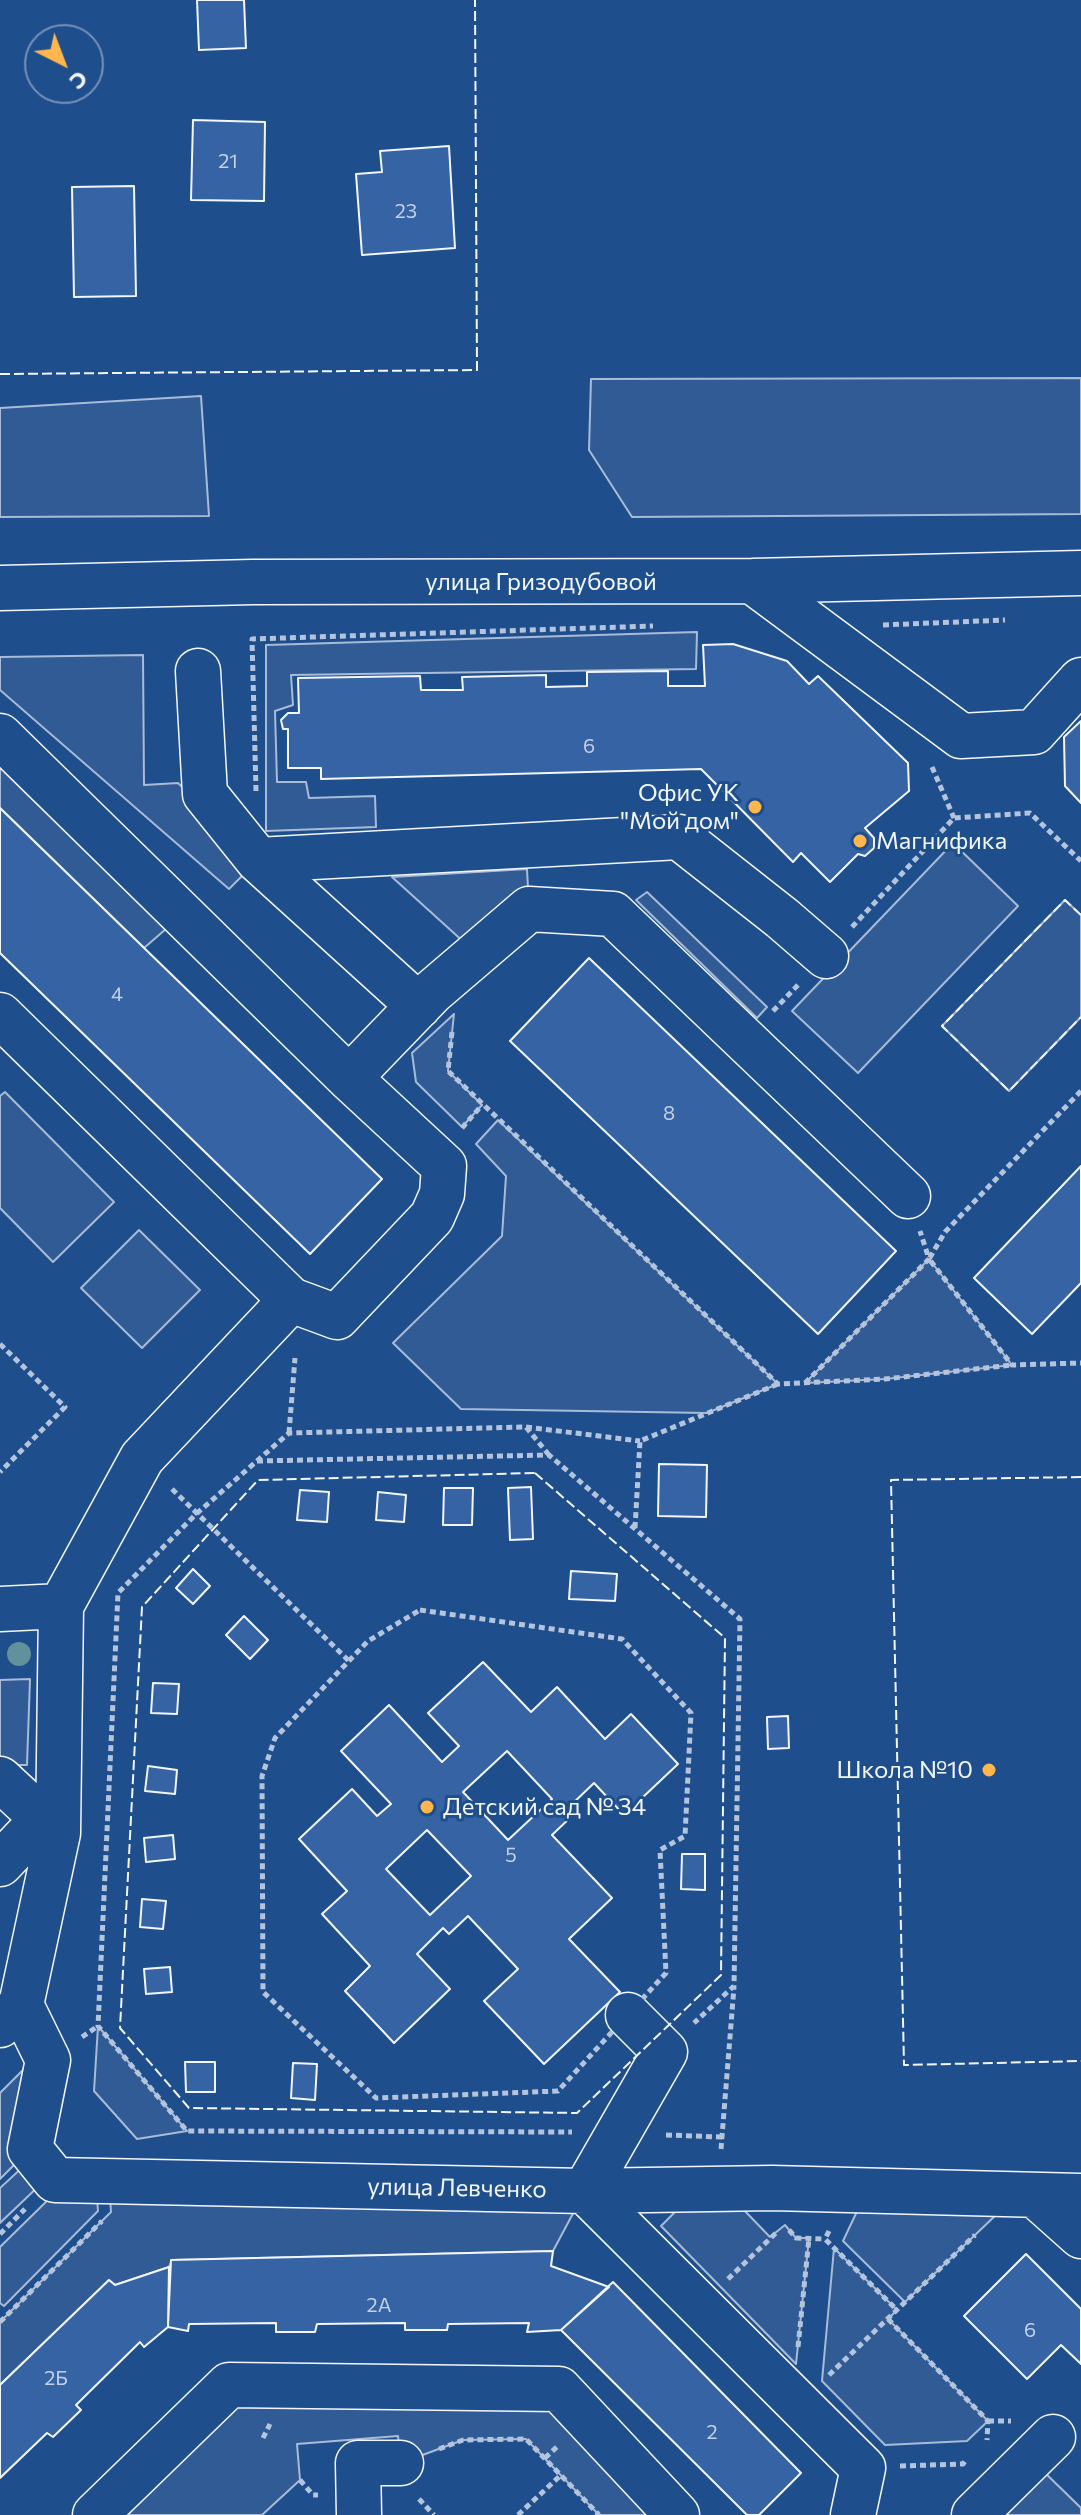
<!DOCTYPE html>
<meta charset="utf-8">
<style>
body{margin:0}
#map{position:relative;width:1081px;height:2515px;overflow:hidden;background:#1f4e8c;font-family:Commissioner,sans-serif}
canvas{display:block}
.north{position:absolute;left:24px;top:24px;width:80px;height:80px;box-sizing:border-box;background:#1f4e8c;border:2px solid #7391ba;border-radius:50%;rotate:138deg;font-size:22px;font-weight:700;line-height:32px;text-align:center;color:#f2f6ff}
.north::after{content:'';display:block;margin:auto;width:28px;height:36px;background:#ffb74d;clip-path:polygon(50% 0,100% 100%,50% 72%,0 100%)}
</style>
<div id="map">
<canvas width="1081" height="2515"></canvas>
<div class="north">С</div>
</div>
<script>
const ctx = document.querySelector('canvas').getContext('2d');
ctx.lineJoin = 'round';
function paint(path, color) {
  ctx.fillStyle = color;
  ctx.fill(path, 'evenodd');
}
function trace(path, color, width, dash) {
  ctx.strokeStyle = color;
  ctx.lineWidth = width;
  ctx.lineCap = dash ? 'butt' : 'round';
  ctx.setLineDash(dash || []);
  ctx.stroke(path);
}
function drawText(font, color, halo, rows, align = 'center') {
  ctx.font = font + ' Commissioner,sans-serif';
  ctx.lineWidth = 6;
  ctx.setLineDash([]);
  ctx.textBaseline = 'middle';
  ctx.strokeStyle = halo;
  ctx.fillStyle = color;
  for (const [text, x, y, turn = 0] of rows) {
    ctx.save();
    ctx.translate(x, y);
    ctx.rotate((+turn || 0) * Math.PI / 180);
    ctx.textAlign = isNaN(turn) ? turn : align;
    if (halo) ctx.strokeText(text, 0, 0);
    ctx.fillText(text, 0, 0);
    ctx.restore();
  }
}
const green = new Path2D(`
 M1081 378V514L632 517 589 450 591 379Z
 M201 396 209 516 0 517V408Z
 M697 632 696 669 291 675 293 705 275 711 277 782H306L309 798 375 796 376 827 266 831V645Z
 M143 655 144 785 178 783 258 860 229 889 0 690V657Z
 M0 736 182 915 144 948 0 808Z
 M953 843 1018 906 858 1073 792 1011Z
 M527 869 529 909 477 954 392 877Z
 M647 892 767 1007 757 1018 636 900Z
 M1065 900 1081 915V1017L1009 1091 942 1026Z
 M454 1014 448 1071 482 1105 462 1127 416 1082 412 1053Z
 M5 1092 114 1202 53 1262 0 1208V1096Z
 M498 1120 778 1384 707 1413 461 1409 393 1343 502 1236 506 1176 476 1144Z
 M139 1230 200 1290 142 1348 81 1288Z
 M929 1259 1012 1365 885 1379 805 1383Z
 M30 1679 27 1765H8L0 1758V1680Z
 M98 2026 187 2131 137 2139 94 2091Z
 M43 2050 30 2149 0 2179V2093Z
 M25 2165 42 2183 0 2223V2188Z
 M585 2191 553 2251 172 2260 169 2267 115 2285 109 2280 0 2385V2322L111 2212 110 2197Z
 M53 2195 97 2199 98 2211 4 2306 0 2303V2247Z
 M687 2200 741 2207 770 2237 785 2225 796 2238H809L796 2364 661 2226Z
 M860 2205 997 2214 905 2302 843 2241Z
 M834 2248 897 2310 888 2319 988 2421 967 2441 885 2445 822 2381Z
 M229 2385 559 2389 668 2515H599L526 2439 463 2440 401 2463 398 2436 297 2444 300 2480 262 2515H95Z
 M1038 2466 1081 2508V2515H989Z`);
const building = new Path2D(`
 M197 0H244L246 48 199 50Z
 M193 120 265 122 264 201 191 200Z
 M449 146 455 248 362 255 356 174 382 172 380 151Z
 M134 186 136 296 74 297 72 187Z
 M733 644 787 661 809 684 818 676 908 763 909 791 865 828 874 838V848L865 856 858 854 830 882 801 853 793 862 701 769 321 779V768H288V729H283L281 720 288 713H299L298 678 420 676 421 690H463L462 677 546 675V687L587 686V672L668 671V686H705L703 645Z
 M1081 721V803L1065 786 1064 737Z
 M0 808 382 1179 310 1254 0 953Z
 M589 958 896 1251 818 1334 510 1041Z
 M1081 1166V1283L1032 1334 974 1278Z
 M659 1464 707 1465 706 1517 658 1516Z
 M531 1487 533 1539 510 1540 508 1488Z
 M444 1488H473L472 1525H443Z
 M300 1490 329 1492 327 1522 297 1520Z
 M378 1492 406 1495 404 1522 376 1520Z
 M193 1569 210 1586 193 1604 176 1588Z
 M571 1571 617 1574 615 1601 569 1599Z
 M244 1616 268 1640 250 1659 226 1635Z
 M483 1662 531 1712 557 1687 605 1739 631 1714 678 1764 624 1815 594 1783 567 1809 573 1815 552 1835 612 1898 569 1939 620 1992 544 2064 484 2001 518 1969 468 1916 449 1934 443 1928 417 1954 450 1989 394 2043 345 1991 370 1966 322 1914 347 1891 299 1839 352 1789 377 1816 391 1804 341 1751 389 1705 442 1762 459 1746 428 1713ZM507 1751 552 1799 508 1840 463 1792ZM427 1830 471 1876 430 1915 386 1869Z
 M153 1683 179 1684 177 1714 151 1713Z
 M788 1716 789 1748 768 1749 767 1717Z
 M148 1766 177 1770 175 1794 145 1791Z
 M173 1835 175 1859 146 1862 144 1838Z
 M682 1854H705V1890L681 1889Z
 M142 1899 166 1901 163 1929 140 1927Z
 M170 1967 172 1992 146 1994 144 1969Z
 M185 2062H215V2092H186Z
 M293 2063 317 2064 315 2100 291 2098Z
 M553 2251 551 2266 609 2287 561 2330 527 2332 529 2323 448 2324 447 2330H405V2323L317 2324 315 2332H276V2323L189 2324 188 2331 168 2327 171 2260Z
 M1026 2254 1081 2309V2364L1061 2345 1027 2379 964 2316Z
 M169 2267 168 2327 144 2347 140 2342 76 2405 81 2410 53 2437 47 2433 0 2478V2385L109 2280 115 2285Z
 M613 2282 801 2473 759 2515H747L561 2330Z`);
const path = new Path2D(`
 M883 625 1005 620
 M932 767 954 818
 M256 791 252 639 653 626
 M852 927 954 818 1030 813 1081 861
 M773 1011 799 984
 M452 1032 448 1071 778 1384 885 1379 1012 1365
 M1081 1091 945 1232 929 1259 1012 1365 1081 1363
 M462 1128 482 1105
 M0 1344 65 1407 0 1472
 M805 1383 929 1259 920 1231
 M526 1427 640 1441
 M289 1433 295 1358
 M549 1455 526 1427 289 1433 195 1515 118 1593 98 2026 187 2131 572 2132
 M257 1461 549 1455 740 1619 734 1986 694 2023
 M172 1489 349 1661
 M635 1528 640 1441 778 1384
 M420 1610 622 1639 691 1713 685 1836 660 1850 666 1973 558 2091 376 2098 263 1992 262 1776 275 1738 368 1641Z
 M82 2037 98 2026
 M666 2135 722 2137
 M721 2149 734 1987
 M789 2230 796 2238 825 2239
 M829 2231 825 2239 897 2310
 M0 2234 25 2209
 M728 2279 778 2231
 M888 2319 988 2421 987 2440
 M0 2322 102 2221
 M798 2347 809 2238
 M829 2375 975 2235
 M988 2421H1011
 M263 2438 270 2424
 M439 2449 463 2440 526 2439 599 2515
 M545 2458 559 2445
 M900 2466 963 2464 965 2461
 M300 2480 313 2495H318
 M419 2499 434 2515
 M518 2515 561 2475`);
const minor = new Path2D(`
 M752 581 961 736 1034 732 1081 680
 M0 588 253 582 752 581 1081 573
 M198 671 205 794 258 860 419 1006
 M0 736 349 1078 444 1166 442 1194 432 1217 337 1317 291 1300 0 1015
 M258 860 679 837 782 918 826 956
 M349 1078 432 992 529 909 613 914 908 1196
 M0 1609 61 1606
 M0 1779 58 1833
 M0 1864 43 1819
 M21 2005 58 1833 61 1606 142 1458 291 1300
 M0 2025 21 2005 48 2060 30 2149 55 2180 585 2191 772 2188 1081 2196
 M585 2191 863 2468 853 2515
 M585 2191 665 2052 628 2015
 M1035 2195 1081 2236
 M95 2515 229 2385 559 2389 677 2515
 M359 2515 358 2463H401
 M974 2515 1053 2437`);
const fence = new Path2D(`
 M0 374 477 370 475 0
 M1081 915 1065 900 942 1026 1009 1091 1081 1017
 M535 1473 725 1638 721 1975 577 2113 189 2108 120 2028 142 1607 258 1480Z
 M1081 1477 891 1480 904 2065 1081 2061`);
const trees = [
 [19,1654]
];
const markers = [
 [755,807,8,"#ffb74d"],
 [860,841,8,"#ffb74d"],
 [989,1770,8,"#ffb74d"],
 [427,1807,8,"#ffb74d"]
];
const numberNames = [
 ["21",228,161],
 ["23",406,211],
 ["6",589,746],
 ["4",117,994],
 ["8",669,1113],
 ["5",511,1855],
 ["2А",379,2305],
 ["6",1030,2330],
 ["2Б",56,2378],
 ["2",712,2432]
];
const streetNames = [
 ["улица Гризодубовой",541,582],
 ["улица Левченко",457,2188,1]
];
const poiNames = [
 ["Офис УК",739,793],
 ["\"Мой дом\"",739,821],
 ["Магнифика",876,841,"left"],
 ["Школа №10",973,1770],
 ["Детский сад № 34",443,1807,"left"]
];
paint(green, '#305b95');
trace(green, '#a8bbd7', 2);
paint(building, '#3563a3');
trace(building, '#f2f6ff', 2);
trace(minor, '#f2f6ff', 47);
trace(path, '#b3c4dc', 5, [6, 4]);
trace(minor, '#1f4e8c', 44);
trace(fence, '#f2f6ff', 2, [10, 4]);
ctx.fillStyle = '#61919a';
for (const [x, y] of trees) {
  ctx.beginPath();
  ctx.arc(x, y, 12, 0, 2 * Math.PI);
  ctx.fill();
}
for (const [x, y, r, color] of markers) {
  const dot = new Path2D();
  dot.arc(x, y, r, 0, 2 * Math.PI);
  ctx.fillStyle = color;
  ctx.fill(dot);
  trace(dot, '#1f4e8c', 3);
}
drawText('20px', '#c3d1e8', null, numberNames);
drawText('24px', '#f2f6ff', '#1f4e8c', streetNames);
drawText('24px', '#f2f6ff', '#1f4e8c', poiNames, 'right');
</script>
